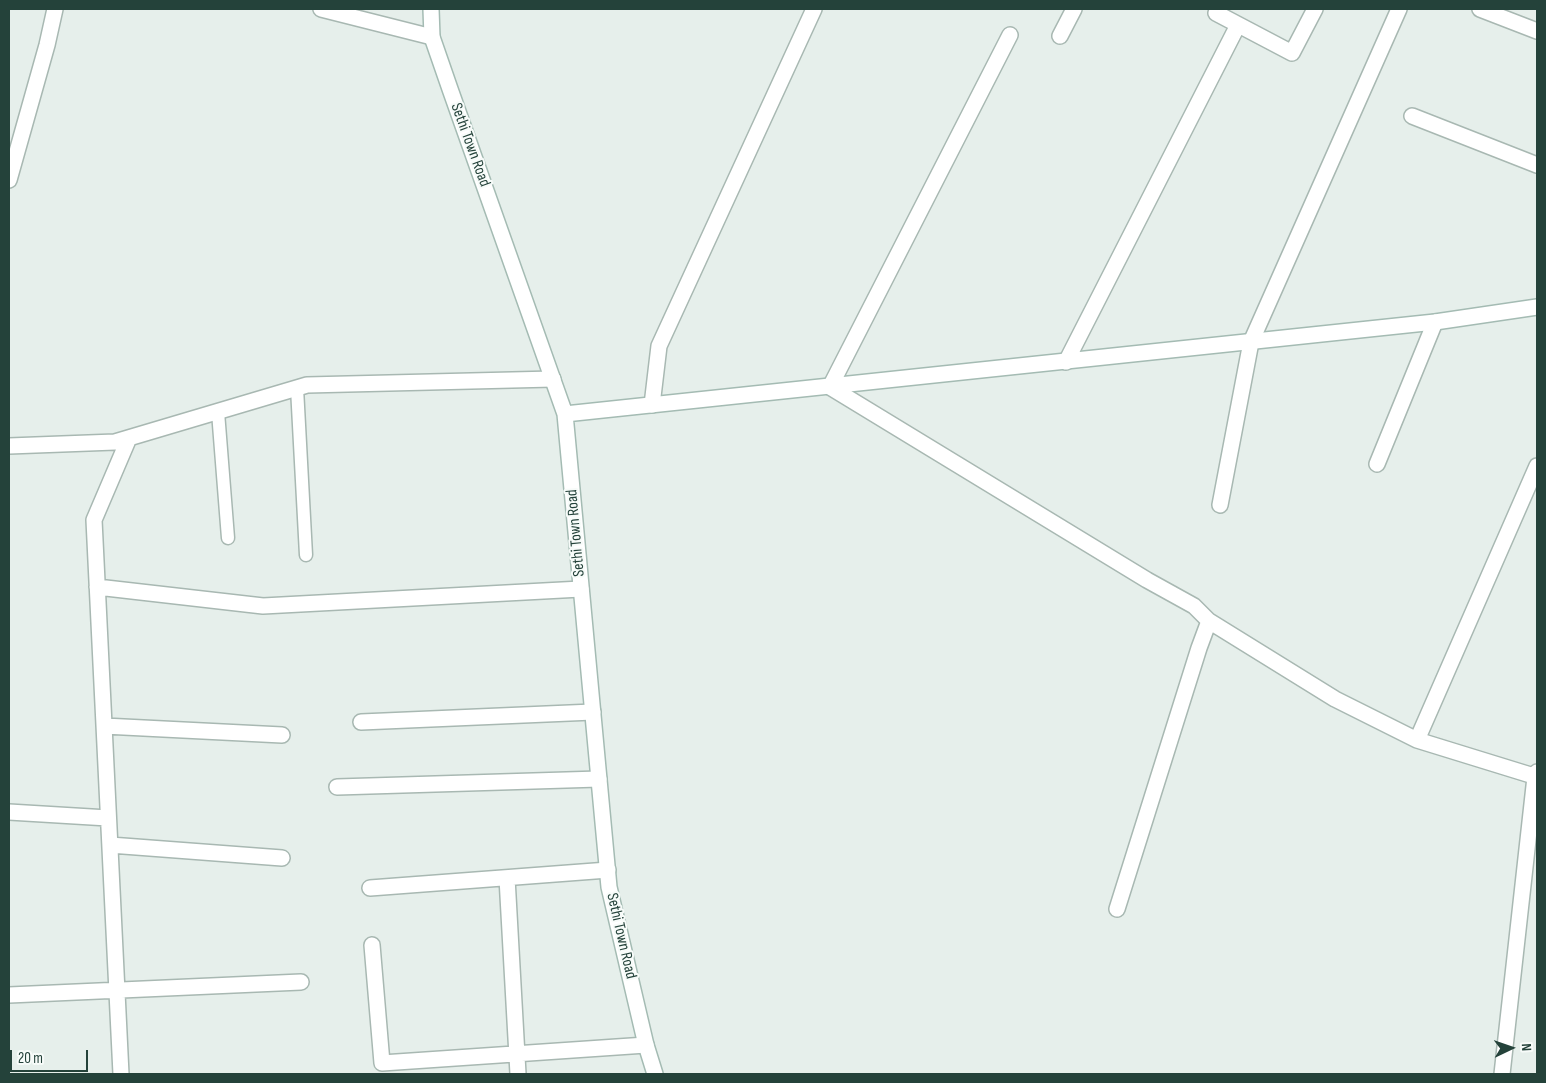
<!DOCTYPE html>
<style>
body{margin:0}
#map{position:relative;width:1546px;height:1083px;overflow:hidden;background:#e6efeb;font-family:"Sofia Sans Condensed",sans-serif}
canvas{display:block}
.frame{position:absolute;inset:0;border:10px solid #24423a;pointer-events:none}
.north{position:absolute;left:1486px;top:1023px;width:50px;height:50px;-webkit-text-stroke:4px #f7fbf9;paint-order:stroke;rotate:87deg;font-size:14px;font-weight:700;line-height:20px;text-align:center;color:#24423a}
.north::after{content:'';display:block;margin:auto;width:18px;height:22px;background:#24423a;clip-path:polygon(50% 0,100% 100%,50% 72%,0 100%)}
.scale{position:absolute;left:10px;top:1050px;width:78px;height:22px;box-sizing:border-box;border:2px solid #24423a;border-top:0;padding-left:6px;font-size:15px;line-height:18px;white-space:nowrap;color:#24423a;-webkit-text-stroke:4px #f7fbf9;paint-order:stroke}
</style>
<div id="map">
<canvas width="1546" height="1083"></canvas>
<div class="frame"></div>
<div class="north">N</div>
<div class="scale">20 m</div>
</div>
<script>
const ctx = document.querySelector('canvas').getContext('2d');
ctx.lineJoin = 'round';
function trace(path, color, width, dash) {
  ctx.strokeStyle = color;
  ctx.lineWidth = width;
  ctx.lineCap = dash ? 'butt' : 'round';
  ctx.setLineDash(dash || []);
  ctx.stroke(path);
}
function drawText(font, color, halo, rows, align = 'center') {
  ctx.font = font + ' "Sofia Sans Condensed",sans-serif';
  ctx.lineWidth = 4;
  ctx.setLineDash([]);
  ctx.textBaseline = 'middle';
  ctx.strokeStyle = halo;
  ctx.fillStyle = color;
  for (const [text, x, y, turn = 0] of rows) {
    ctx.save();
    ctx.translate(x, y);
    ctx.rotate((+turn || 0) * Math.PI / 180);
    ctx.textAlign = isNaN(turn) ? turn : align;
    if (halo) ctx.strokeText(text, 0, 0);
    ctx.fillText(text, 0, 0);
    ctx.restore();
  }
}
const lane = new Path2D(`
 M297 388 306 555
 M218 412 228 538`);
const street = new Path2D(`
 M321 9 432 37
 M1218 9 1216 13 1292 53 1315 9
 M1480 9 1537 31
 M1010 35 830 387 1147 580 1194 606 1209 621 1199 648 1117 909
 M1060 36 1074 9
 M1412 116 1537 165
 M9 180 47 45 55 9
 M1066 362 1238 25
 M652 405 659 346 814 9
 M9 446 115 442 307 385 553 379
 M1377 464 1435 322
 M1220 505 1251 342 1399 9
 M97 587 263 606 581 589
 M1209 621 1335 699 1417 740 1537 777
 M361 722 593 712
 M104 726 282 735
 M1417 740 1537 466
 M337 787 599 779
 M9 812 108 818
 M110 845 282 858
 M507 878 518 1074
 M370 888 608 870
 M372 945 382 1063 646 1045
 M9 995 301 982
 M121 1074 94 520 129 438
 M1502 1074 1535 777 1537 772`);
const secondary = new Path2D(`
 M431 9 432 37 450 89 565 414 609 887 646 1045 655 1074
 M565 414 1435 322 1537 307`);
const streetNames = [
 ["Sethi Town Road",470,145,70],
 ["Sethi Town Road",576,533,-95],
 ["Sethi Town Road",621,936,77]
];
trace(lane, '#a8b8b2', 15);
trace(street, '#a8b8b2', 18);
trace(secondary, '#a4bbb3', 18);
trace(lane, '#fff', 12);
trace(street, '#fff', 15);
trace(secondary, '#fff', 15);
drawText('16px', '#24423a', '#f7fbf9', streetNames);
</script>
